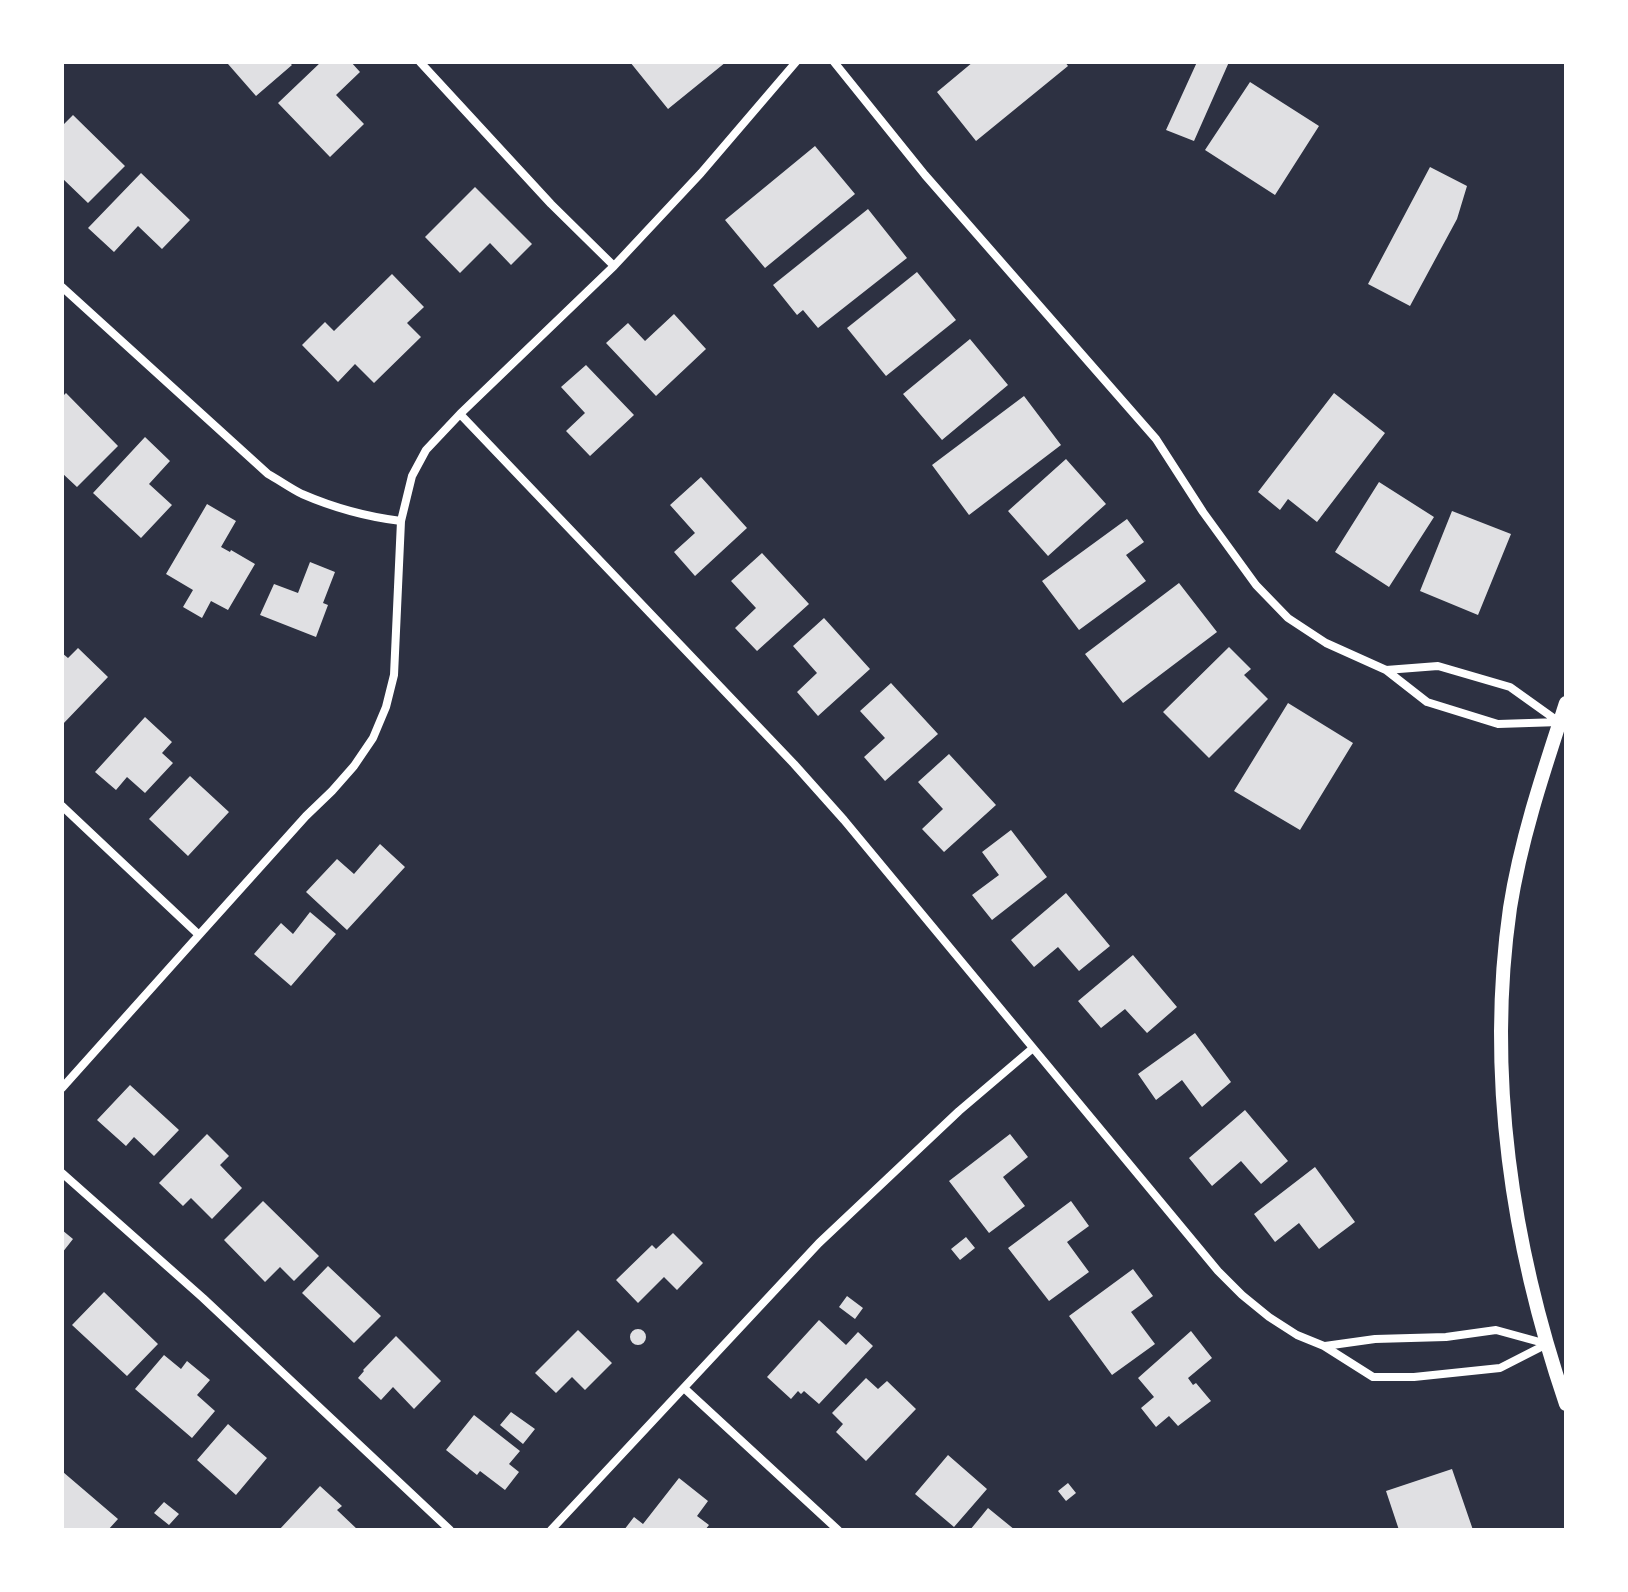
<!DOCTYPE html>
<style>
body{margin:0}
#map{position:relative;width:1628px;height:1592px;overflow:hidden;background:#2d3142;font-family:"Public Sans",sans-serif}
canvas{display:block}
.frame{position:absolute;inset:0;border:64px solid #fff;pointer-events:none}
</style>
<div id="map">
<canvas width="1628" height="1592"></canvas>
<div class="frame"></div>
</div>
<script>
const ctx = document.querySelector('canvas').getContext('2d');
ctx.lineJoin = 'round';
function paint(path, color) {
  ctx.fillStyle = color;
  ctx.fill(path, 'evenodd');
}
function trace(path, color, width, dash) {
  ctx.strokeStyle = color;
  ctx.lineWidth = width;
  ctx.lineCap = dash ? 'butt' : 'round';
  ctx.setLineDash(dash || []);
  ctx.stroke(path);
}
const building = new Path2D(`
 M231 62H289L292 65 256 96 228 64Z
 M321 62H351L360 72 336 95 364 124 330 157 278 103Z
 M630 62H726L668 109Z
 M973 62H1065L1068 66 976 141 937 92Z
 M1197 62H1229L1194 141 1166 130Z
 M1250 82 1319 126 1275 195 1205 150Z
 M73 115 125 166 88 203 62 178V126Z
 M815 146 855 194 765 268 725 220Z
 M1430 167 1467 186 1457 219 1410 306 1368 284Z
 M141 173 190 220 162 249 138 226 114 252 88 228Z
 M475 187 532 244 511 265 490 243 460 273 425 237Z
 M868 209 907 258 818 328 803 310 797 315 773 285Z
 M917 272 956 320 886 376 847 328Z
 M392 274 424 307 407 323 421 337 374 383 355 364 338 382 302 345 325 322 334 331Z
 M674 314 706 349 656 396 606 343 628 323 645 341Z
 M970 339 1008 385 942 440 903 394Z
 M586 365 634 415 590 456 566 431 585 413 561 387Z
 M66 393 118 446 77 487 62 473V397Z
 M1334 393 1385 433 1317 522 1288 499 1280 510 1258 492Z
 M1024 396 1061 445 969 515 932 465Z
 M145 437 170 461 149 484 172 505 141 538 93 493Z
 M1066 459 1106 504 1048 556 1008 511Z
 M701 477 747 528 695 576 674 552 695 533 670 505Z
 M1379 482 1434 517 1389 587 1335 552Z
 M207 504 236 521 221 547 230 552 231 550 255 564 228 610 211 601 202 618 183 607 193 590 166 574Z
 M1452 511 1511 534 1478 615 1420 591Z
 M1127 519 1144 542 1126 555 1146 581 1079 630 1042 581Z
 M762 553 809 604 757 651 735 628 756 608 731 581Z
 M310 562 335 572 323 603 328 605 316 637 260 615 274 584 298 593Z
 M1179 583 1217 632 1123 703 1085 654Z
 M824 618 870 669 818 716 797 692 817 673 793 646Z
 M1229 647 1251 669 1244 675 1268 699 1209 758 1163 712Z
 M78 648 108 677 62 725V653L68 658Z
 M891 683 938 734 885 781 864 757 885 738 860 711Z
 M1288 703 1353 743 1300 830 1234 791Z
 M145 717 172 742 162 753 173 763 145 793 127 777 116 790 95 772Z
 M949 754 996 805 944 852 922 829 943 809 918 782Z
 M190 776 229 812 188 856 149 819Z
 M1011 830 1047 877 992 920 972 895 999 875 982 852Z
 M380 844 405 867 347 930 306 892 337 859 354 874Z
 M1066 893 1110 946 1079 971 1058 947 1034 967 1011 940Z
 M310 912 336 934 291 986 254 954 281 923 293 934Z
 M1133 955 1177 1007 1147 1033 1125 1009 1101 1028 1078 1001Z
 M1195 1033 1231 1082 1202 1107 1182 1080 1156 1100 1138 1074Z
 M130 1085 179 1130 154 1156 134 1137 126 1146 97 1120Z
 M1245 1110 1288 1161 1261 1184 1241 1161 1212 1186 1189 1158Z
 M207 1134 229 1156 220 1165 242 1188 212 1219 191 1198 183 1206 159 1183Z
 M1010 1134 1028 1157 1003 1177 1025 1206 989 1233 949 1181Z
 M1315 1167 1355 1222 1319 1249 1299 1223 1275 1242 1254 1214Z
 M263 1201 319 1256 294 1281 280 1267 265 1282 224 1240Z
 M1071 1201 1089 1226 1067 1242 1089 1272 1049 1301 1008 1248Z
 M62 1230 73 1239 62 1253Z
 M673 1233 703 1263 677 1290 664 1277 638 1303 616 1280 652 1245 656 1249Z
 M966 1237 975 1248 960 1260 951 1249Z
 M328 1266 381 1316 354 1343 302 1293Z
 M1133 1269 1153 1296 1131 1312 1155 1344 1112 1375 1069 1316Z
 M104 1292 158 1344 127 1376 72 1325Z
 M847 1296 863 1308 855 1319 839 1307Z
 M819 1320 846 1345 858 1332 873 1346 819 1404 804 1391 801 1394 798 1391 791 1399 767 1377Z
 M630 1337a8 8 0 1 1 16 0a8 8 0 1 1-16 0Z
 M578 1330 612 1363 585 1390 572 1377 556 1393 535 1373Z
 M1191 1331 1212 1358 1188 1378 1193 1385 1196 1383 1211 1401 1178 1426 1169 1416 1156 1427 1141 1408 1154 1397 1138 1378Z
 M396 1336 441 1381 414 1409 393 1387 381 1400 358 1378 364 1371 363 1370Z
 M164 1355 181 1369 187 1361 210 1380 197 1395 215 1411 192 1438 135 1389Z
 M866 1378 878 1389 887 1381 916 1409 866 1461 836 1432 843 1424 832 1413Z
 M511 1412 535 1429 523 1444 500 1425Z
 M474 1415 520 1451 509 1464 519 1472 505 1490 480 1471 477 1475 446 1450Z
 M228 1424 267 1458 236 1495 197 1460Z
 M948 1455 987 1489 954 1527 915 1494Z
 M1452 1469 1473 1530H1399L1386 1491Z
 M63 1472 118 1519 108 1530H62Z
 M679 1478 708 1501 697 1516 709 1525 705 1530H624L634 1517 643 1524Z
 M1068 1483 1076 1493 1066 1501 1058 1491Z
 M320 1486 342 1506 337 1510 358 1530H279Z
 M164 1502 179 1514 169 1525 154 1513Z
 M988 1508 1015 1530H970Z`);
const minor = new Path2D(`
 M420 62 551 204 614 266
 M834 62 925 175 1156 439 1203 512 1256 585 1288 618 1326 643 1386 670 1427 702 1498 724 1560 722
 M62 287 268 474C279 480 290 488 302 494 332 507 368 517 401 521
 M460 414 794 764 844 820 1218 1271 1242 1295 1269 1317 1297 1335 1324 1346 1373 1377H1414L1500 1368 1547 1344
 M1386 670 1438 666 1510 687 1559 722
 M62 806 199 935
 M62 1088 199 935 306 816 332 791 354 766 373 738 386 707 394 675 401 521 412 476 426 450 460 414 614 266 701 173 796 62
 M62 1173 203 1298 450 1530
 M1325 1346 1375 1339 1446 1337 1496 1330 1547 1344
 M684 1388 838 1530
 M551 1530 819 1243 959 1111 1033 1048`);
const tertiary = new Path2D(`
 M1566 703C1544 770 1521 838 1510 908 1486 1074 1512 1246 1566 1404`);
paint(building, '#e0e0e3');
trace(minor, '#fff', 8);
trace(tertiary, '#fff', 14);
</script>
